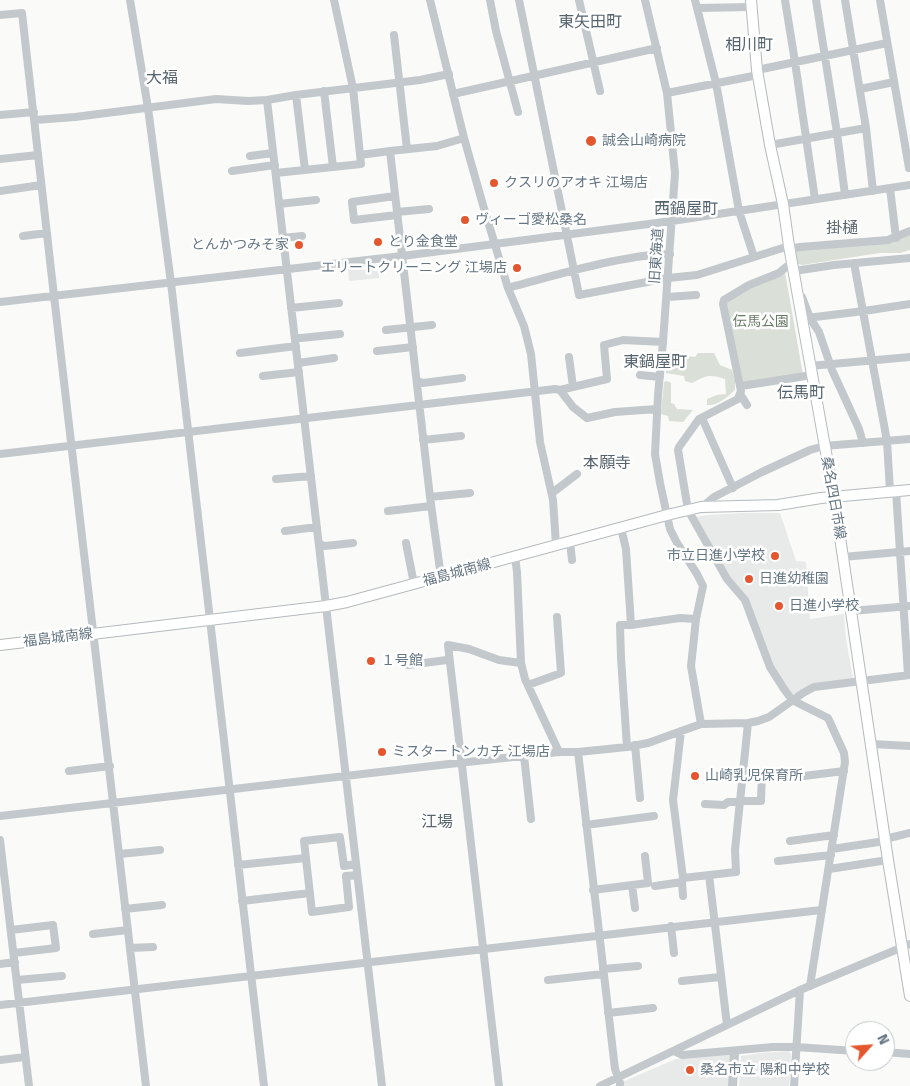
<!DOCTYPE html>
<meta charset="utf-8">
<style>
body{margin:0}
#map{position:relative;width:910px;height:1086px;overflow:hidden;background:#fafaf8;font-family:"Fira Sans",sans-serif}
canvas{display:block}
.north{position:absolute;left:845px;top:1021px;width:50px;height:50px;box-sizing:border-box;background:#fff;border:1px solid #c1c8cd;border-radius:50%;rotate:64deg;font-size:14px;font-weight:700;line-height:20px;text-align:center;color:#657683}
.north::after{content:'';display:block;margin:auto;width:18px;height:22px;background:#e4572e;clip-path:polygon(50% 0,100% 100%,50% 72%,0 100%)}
</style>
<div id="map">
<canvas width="910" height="1086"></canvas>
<div class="north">N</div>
</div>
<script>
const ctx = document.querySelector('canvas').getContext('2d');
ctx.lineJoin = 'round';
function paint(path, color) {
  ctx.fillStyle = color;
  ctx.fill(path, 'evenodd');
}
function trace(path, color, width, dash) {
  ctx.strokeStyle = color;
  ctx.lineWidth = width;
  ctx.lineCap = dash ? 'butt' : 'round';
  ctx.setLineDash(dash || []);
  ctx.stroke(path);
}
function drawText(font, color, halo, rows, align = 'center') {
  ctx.font = font + ' "Fira Sans","Noto Sans JP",sans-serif';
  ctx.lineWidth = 5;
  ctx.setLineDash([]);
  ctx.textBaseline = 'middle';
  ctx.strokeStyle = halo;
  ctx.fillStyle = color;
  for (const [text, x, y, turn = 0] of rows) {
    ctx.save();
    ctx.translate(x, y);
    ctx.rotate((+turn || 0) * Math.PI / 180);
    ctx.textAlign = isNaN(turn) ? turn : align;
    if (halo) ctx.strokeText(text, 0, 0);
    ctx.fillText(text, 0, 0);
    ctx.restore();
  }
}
const built = new Path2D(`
 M348 268 379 271V278L349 281Z
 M742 513H780L796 561 806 562 810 619 844 614 846 639 853 679 794 695 790 694 772 666 747 599 729 578 694 517 708 515Z
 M789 1051 791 1054 789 1086H739L741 1056 761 1053Z
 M731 1054 729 1086H622V1082L676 1059Z`);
const green = new Path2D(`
 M910 235V250L900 253H880L802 265 798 264 795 251 849 245 891 243Z
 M785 272 803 375 742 383 725 302 744 291Z
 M698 353H714L720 365 732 370 735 380V390C727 397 718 406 707 405V399L717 395 726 394 725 379C710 374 706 375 692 383L685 381 684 376 666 373V360H678L682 364 686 356 695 357Z
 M667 381 671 383V403L674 404 677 409 693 410 683 422 669 421 668 416 661 414 664 382Z`);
const stream = new Path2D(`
 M736 1086 738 1053`);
const minor = new Path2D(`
 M130 0 148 108 171 283 264 1086
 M430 0 464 138 483 205 508 288 524 326 531 354 540 442 553 500 556 545
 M490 0 496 31 518 112
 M519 0 579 295 668 278 697 275 789 246
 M579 0 600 91
 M645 0 667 93 675 173 663 342 658 395 655 454 660 483 670 529 677 543 697 574 703 586 696 619 691 666 701 724
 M695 0 716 83 739 211 754 257
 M785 0 795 62 815 199
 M816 0 837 133 845 195
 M845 0 866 128 873 191
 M880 0 909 168
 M697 8 751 7
 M0 15 22 13 54 296 146 1086
 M394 35 407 149
 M757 70 887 43
 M860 89 894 82
 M324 91 333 167
 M667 93 758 75
 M453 94 657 48
 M296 95 305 170
 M267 100 382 1086
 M0 115 34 112
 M35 120 75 117 216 99 248 101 267 100 296 95 420 80 449 74
 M770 145 866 128
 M360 155 390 151
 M250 156 273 153
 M0 159 38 155
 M232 171 275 165
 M276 173 361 164 353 88 334 0
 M890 188 896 238
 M0 191 41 185
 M395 196 352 202 354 220 397 215
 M279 204 316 200
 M397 212 429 209
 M23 236 47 233
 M283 238 302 236
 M790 249 800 247 888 240 910 231
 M854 263 887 441 890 491
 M786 267 779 273 749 285 724 300 723 304 741 391 738 399 699 419 679 447 678 450 688 510 727 579 745 600 770 667 784 689 792 700 828 718 844 753 845 762 810 986
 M794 271 834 265 910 258
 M508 288C541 279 575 269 609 262 629 258 649 254 670 254
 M667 297 696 295
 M802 297 810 318 819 332 832 370 859 429 863 443
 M0 302 402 256 672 221 910 185
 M291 308 339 303
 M807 318 864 311 910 304
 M386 330 432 325
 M295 338H301L340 334
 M377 351 413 347
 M240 353 296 346
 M569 357 573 387
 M298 363 334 358
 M810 366 910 357
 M640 375 660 377
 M263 376 299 372
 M417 381 423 383 462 378
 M741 386 812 375
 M560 390 573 407 587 418 615 412 657 409
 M740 394 747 405
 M702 418 733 488
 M423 440 461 436
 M0 454 555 389 560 390 607 379 604 345 623 340 663 342
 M276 479 311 476
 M896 491 908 675
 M552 493 577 474
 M430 497 470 493
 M702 507 714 497 762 472 810 450 824 446 910 439
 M388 511 431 506
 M621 528 626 549 631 625
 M285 531 317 527
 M570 542 572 560
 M406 543 414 584
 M319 544 325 546 353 543
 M515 557 517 572 521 663 525 679 559 752
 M843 557 910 551
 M441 577 430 497 390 151 437 146 464 138
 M851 611 910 606
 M408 665 447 660 449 659
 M528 685 561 673 557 617
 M681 731 673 800 683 878
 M871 744 910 746
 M635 745 640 798
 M627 747 621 658 620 625H631L680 618 696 619
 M578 752 615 1069 620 1083V1086
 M524 756 531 819
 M69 771 110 766
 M796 777 844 771
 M740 801H761L762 772 743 771
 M705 804 724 805 728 802H739
 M0 816 449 764 559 752H578L627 747 648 743 701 724 748 723 758 721 769 717 803 693 814 687 910 675
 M586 825 654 816
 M885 839 910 833
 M0 840 29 1086
 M790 841 834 835
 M832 849 885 841
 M120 854 160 850
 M778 861 831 855
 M356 864 344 866 340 837 304 841 312 912 349 907 346 876 357 875
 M238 865 306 858
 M829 869 888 860
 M709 875 727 1025
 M682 882 683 896
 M632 885 635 908
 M655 886 682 882 683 878 736 872 735 850 748 723
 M593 890 648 883 645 856
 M242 901 310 893
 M125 909 162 905
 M671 926 674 953
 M11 930 53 925 56 948 14 953
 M93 934 128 930
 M130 948 153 947
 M0 964 15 962
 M603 969 638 966
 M17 980 62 976
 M548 980 603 974
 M682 981 720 977
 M0 1005 821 910
 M608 1013 653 1008
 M674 1051 682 1055 773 1047H796L855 1051
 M885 1052 910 1054
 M0 1060 25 1057
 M499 1086 448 645 469 649 499 660 521 663
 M600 1086 800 990 910 944
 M732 1086 734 1051
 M794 1086 800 990`);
const major = new Path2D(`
 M751 0 757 70 770 145 783 204 789 246 834 497 888 860 910 996
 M0 645 326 606 347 602 667 515 701 507 778 505 821 498 910 490`);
const markers = [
 [591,141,6,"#e4572e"],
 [494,183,5,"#e4572e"],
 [465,220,5,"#e4572e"],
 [378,242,5,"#e4572e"],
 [299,245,5,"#e4572e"],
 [517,268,5,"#e4572e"],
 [775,556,5,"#e4572e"],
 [749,579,5,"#e4572e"],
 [779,606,5,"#e4572e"],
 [371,661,5,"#e4572e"],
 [382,752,5,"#e4572e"],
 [695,776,5,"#e4572e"],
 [690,1070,5,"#e4572e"]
];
const poiNames = [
 ["誠会山崎病院",602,141],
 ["クスリのアオキ 江場店",504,183],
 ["ヴィーゴ愛松桑名",475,220],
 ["とり金食堂",388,242],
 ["とんかつみそ家",289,245,"right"],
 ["エリートクリーニング 江場店",507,268,"right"],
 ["市立日進小学校",765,556,"right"],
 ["日進幼稚園",759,579],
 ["日進小学校",789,606],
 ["１号館",381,661],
 ["ミスタートンカチ 江場店",392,752],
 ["山崎乳児保育所",705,776],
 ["桑名市立 陽和中学校",700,1070]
];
const streetNames = [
 ["旧東海道",657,256,-86],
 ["桑名四日市線",833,498,80],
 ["福島城南線",457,573,-15],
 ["福島城南線",58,638,-7]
];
const parkNames = [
 ["伝馬公園",761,322]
];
const quarterNames = [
 ["東矢田町",590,23],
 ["相川町",749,46],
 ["大福",162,79],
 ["西鍋屋町",686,210],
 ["掛樋",842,229],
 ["東鍋屋町",655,363],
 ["伝馬町",801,394],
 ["本願寺",607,464],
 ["江場",437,823]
];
paint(built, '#e8e9e9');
paint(green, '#dadfd7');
trace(stream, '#bbc7cb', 2);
trace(major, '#b5babe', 12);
trace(minor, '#c3c8cc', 8);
trace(major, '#fff', 10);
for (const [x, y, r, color] of markers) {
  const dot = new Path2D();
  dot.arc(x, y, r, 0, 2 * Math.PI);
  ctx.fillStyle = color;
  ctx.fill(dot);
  trace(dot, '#fff', 2);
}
drawText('14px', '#657683', '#fff', poiNames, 'left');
drawText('14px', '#657683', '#fff', streetNames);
drawText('14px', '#687a64', '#fff', parkNames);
drawText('16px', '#57646e', '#fff', quarterNames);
</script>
